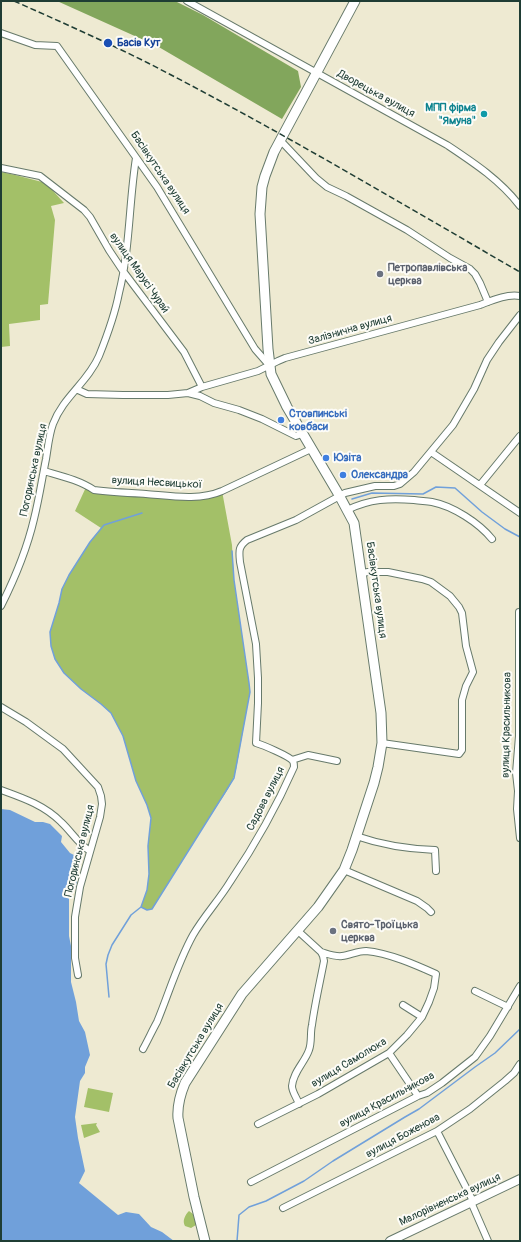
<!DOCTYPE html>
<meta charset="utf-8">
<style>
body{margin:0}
#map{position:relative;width:521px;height:1242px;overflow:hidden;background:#eeead2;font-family:Pangolin,sans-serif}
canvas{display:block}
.frame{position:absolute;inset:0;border:2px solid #1f3d34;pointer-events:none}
</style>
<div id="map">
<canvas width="521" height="1242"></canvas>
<div class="frame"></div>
</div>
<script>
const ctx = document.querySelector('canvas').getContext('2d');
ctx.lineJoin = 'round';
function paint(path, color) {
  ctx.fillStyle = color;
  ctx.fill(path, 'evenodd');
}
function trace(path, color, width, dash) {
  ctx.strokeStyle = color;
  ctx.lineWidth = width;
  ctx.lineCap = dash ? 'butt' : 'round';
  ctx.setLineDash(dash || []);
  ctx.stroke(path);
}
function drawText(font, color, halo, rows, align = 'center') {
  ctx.font = font + ' Pangolin,sans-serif';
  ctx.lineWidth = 4;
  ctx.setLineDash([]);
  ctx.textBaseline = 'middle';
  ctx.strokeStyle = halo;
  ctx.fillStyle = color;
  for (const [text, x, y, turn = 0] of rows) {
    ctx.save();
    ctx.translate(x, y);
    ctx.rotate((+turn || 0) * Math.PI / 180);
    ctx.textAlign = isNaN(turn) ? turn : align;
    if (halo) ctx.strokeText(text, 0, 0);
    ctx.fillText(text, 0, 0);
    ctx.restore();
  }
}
const green = new Path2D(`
 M1 172 15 175 46 183 64 203 51 206 55 220 48 304 40 305V320L9 324 10 346 1 347Z
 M87 485 94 490 198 497 222 491 232 545 234 580 249 683 250 692 236 770C232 787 220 800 211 815 191 846 172 877 152 909L147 910 141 907 147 890 149 874 148 846 151 818 147 805 136 781 123 736 111 713 101 704 81 689 64 673 55 659 51 646 50 632 59 603 62 589 69 575 90 542 101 528 75 511Z
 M88 1088 113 1093 109 1112 84 1107Z
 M97 1123 96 1125 100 1132 84 1138 81 1125Z
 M189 1211 193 1214 196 1225 191 1228 185 1226C182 1221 185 1215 189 1211Z`);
const forest = new Path2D(`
 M57 1H175L203 15 298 71 301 87 282 119 157 46Z`);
const water = new Path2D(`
 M1 809 10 810 35 822H43L50 824 62 836 61 842 70 853 78 857 80 864 76 886 69 891V936L71 946V982L76 1002 79 1021 85 1032 90 1055 85 1067V1073L80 1081 75 1117 78 1138 85 1171 79 1183 118 1215 126 1212 139 1214 151 1227 162 1232 174 1241H1Z`);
const stream = new Path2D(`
 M352 499 372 493 423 494 436 487 455 488 482 512 505 529 520 537
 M141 907 147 910 152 909 234 778 250 692 249 683 234 580 232 551
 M109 997 106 964 108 955 112 945 131 915 141 907 147 890 149 874 148 846 151 818 147 805 136 781 123 736 111 713 101 704 81 689 64 673 55 659 51 646 50 632 59 603 62 589 69 575 90 542 104 525 142 513
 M237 1241 239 1215 249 1207 266 1201 304 1181 333 1161 405 1117 419 1109 475 1067 495 1053 520 1029`);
const street = new Path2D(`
 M187 1 447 145C474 163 500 180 520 206
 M1 33 35 45 57 46 157 187 255 349 269 365
 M280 140 316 178 327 187 346 196 407 230 450 258 470 269 475 274 480 283 488 302
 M1 168 40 176 84 210 90 217 109 250 123 271 184 352 202 387
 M76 389 87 394 123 395H168L188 393 202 387 258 371 278 361 285 358 480 305C493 300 506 294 520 296
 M188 393 200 396 214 403 239 410 262 419 296 436 302 434
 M431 452 520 513
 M44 471C61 476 79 480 94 490 111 492 129 493 146 494 171 496 199 501 222 491L311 449
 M480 485 520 436
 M347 510C370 499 389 498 414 500 420 501 426 501 432 502 453 506 479 523 492 539
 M362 573 368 572H388L422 579 431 582 450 596 459 607 462 613 466 646 473 672 466 686 462 700V750L459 754 382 743
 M1 606C15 578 27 549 34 519 39 499 42 479 46 459 48 447 49 435 53 424 63 397 88 382 99 356 107 336 115 314 119 293 130 249 129 202 136 158
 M519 612V736L516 773 518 791 517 809 520 838
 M1 707 26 722 63 749 98 787 101 796 102 804 100 817 80 887 75 917V958L78 975
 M292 760 308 755 337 761
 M1 790C23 798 44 805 61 822 71 831 78 844 90 851
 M356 836C382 845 407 849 435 850L436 871
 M344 870 417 901 427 908 431 912
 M298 931 321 952 323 956 324 961C320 982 315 1003 312 1025 310 1033 312 1042 309 1050 305 1062 293 1072 292 1086 292 1092 297 1098 299 1104
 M475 991 508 1007
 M403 1005 422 1017
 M143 1049C148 1040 152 1031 157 1022 169 993 178 962 193 935 204 916 219 900 230 882 255 845 276 808 294 767 294 765 294 763 293 761 289 756 263 745 256 743L258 703V678L256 644 240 562C239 551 238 547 247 540L296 520 345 493 375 486H394L400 484 414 472 453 425 474 389 487 360 499 342 520 315
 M389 1053 418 1096
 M258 1124 318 1094 389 1053 407 1035 422 1017 429 1002 434 988 436 974C416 965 389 953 366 951 358 951 350 955 342 956 335 957 328 954 321 952
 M437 1131 473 1201
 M251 1182 418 1096 427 1093 442 1083 475 1057 490 1036 520 986
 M471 1202 488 1241
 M283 1208 437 1131 470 1109 505 1081 514 1073 520 1064`);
const secondary = new Path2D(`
 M390 1241 520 1179`);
const primary = new Path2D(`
 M205 1241 194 1197 178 1118C177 1105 180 1095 185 1083L242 994 318 907 344 870 352 850 374 783 378 767 382 743 381 713 354 523 339 495 287 407 271 374 268 349 260 214 262 187 265 176 274 152 355 1`);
const rail = new Path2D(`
 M14 1C59 21 104 41 148 63 275 128 397 201 520 272`);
const markers = [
 [108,43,5,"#1a4fb4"],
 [484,114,4,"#0f9aa8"],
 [380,274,4,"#6b7280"],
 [281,420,4,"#3f7fe0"],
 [326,458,4,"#3f7fe0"],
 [343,475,4,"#3f7fe0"],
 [333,931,4,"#6b7280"]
];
const transitNames = [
 ["Басів Кут",117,43]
];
const streetNames = [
 ["Дворецька вулиця",376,94,29],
 ["Басівкутська вулиця",160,173,56],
 ["вулиця Марусі Чурай",139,273,55],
 ["Залізнична вулиця",350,330,-16],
 ["Погоринська вулиця",34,470,-78],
 ["вулиця Несвицької",157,483,3],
 ["Басівкутська вулиця",376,590,82],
 ["вулиця Красильникова",507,725,-89],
 ["Садова вулиця",266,799,-63],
 ["Погоринська вулиця",80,851,-76],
 ["Басівкутська вулиця",196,1046,-59],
 ["вулиця Самолюка",349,1063,-31],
 ["вулиця Красильникова",387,1100,-28],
 ["вулиця Боженова",403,1136,-28],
 ["Малорівненська вулиця",450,1200,-25]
];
const cultureNames = [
 ["МПП фірма",476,108],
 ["\"Ямуна\"",476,121]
];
const worshipNames = [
 ["Петропавлівська",388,268],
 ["церква",388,281],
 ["Свято-Троїцька",341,925],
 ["церква",341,938]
];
const shopNames = [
 ["Стовпинські",289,414],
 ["ковбаси",289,427],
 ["Юзіта",334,458],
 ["Олександра",351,475]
];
paint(green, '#a3c068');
paint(forest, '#82a65c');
paint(water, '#70a0da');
trace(stream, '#70a0da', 1.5);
trace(street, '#677a6b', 8);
trace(secondary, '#677a6b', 10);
trace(primary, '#677a6b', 11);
trace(street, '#fff', 6);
trace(secondary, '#fff', 8);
trace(primary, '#fff', 9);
trace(rail, '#1f3d34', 1.5, [6, 3]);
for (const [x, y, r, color] of markers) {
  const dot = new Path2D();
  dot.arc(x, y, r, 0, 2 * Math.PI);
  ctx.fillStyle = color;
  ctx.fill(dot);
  trace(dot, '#fdfcf7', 1.5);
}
drawText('bold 11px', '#164399', '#fdfcf7', transitNames, 'left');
drawText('11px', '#1f3d34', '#fdfcf7', streetNames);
drawText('bold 11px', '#0d838f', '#fdfcf7', cultureNames, 'right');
drawText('bold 11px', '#5b616d', '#fdfcf7', worshipNames, 'left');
drawText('bold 11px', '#366cbe', '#fdfcf7', shopNames, 'left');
</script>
